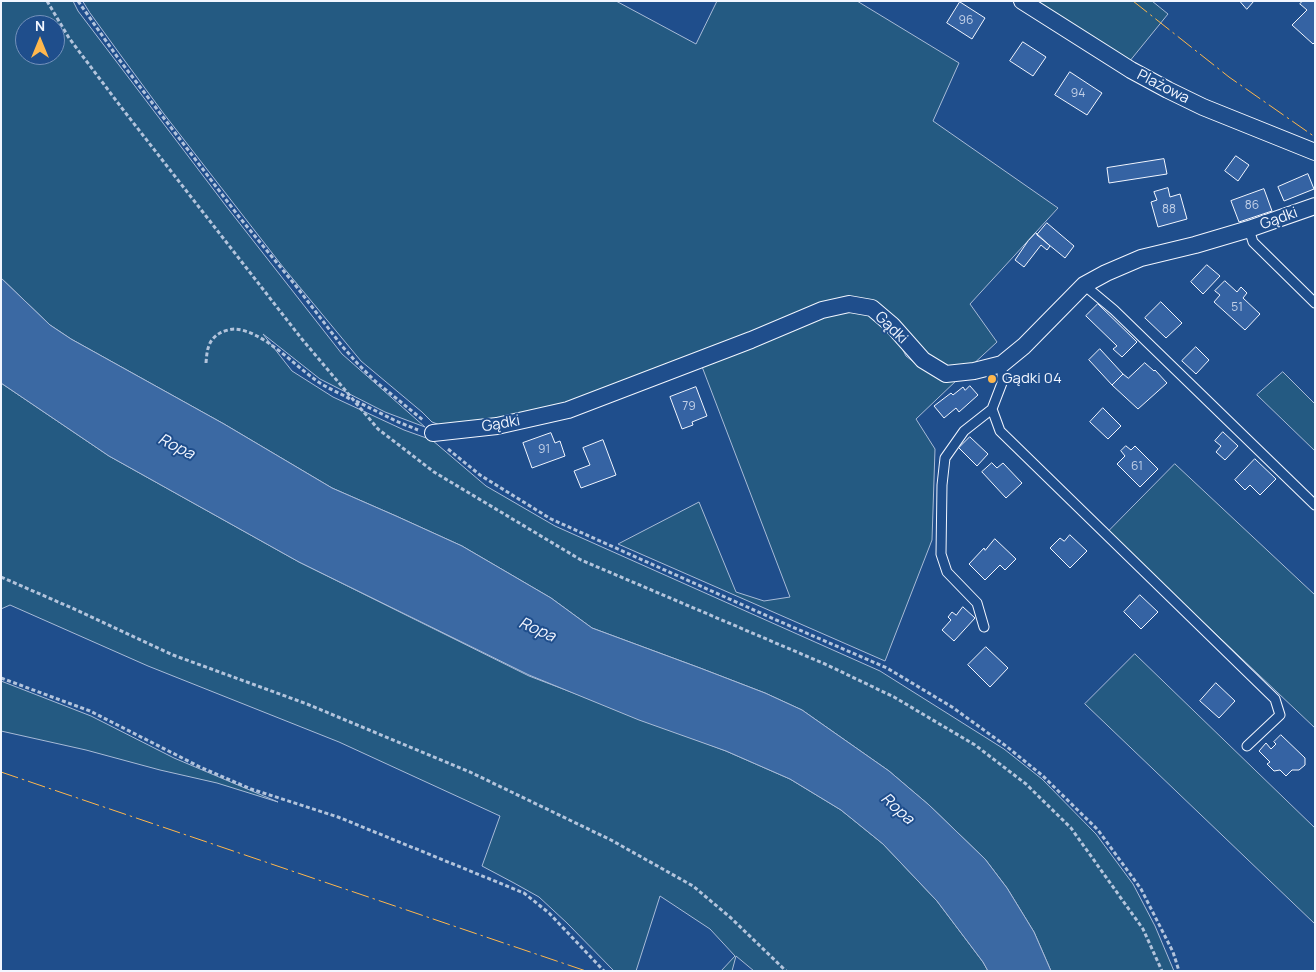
<!DOCTYPE html>
<meta charset="utf-8">
<style>
body{margin:0}
#map{position:relative;width:1316px;height:972px;overflow:hidden;background:#1f4e8c;font-family:Manrope,sans-serif}
canvas{display:block}
.frame{position:absolute;inset:0;border:2px solid #f2f6ff;pointer-events:none}
.north{position:absolute;left:15px;top:15px;width:50px;height:50px;box-sizing:border-box;background:#1f4e8c;border:1px solid #7391ba;border-radius:50%;rotate:0deg;font-size:14px;font-weight:700;line-height:20px;text-align:center;color:#f2f6ff}
.north::after{content:'';display:block;margin:auto;width:18px;height:22px;background:#ffb74d;clip-path:polygon(50% 0,100% 100%,50% 72%,0 100%)}
</style>
<div id="map">
<canvas width="1316" height="972"></canvas>
<div class="frame"></div>
<div class="north">N</div>
</div>
<script>
const ctx = document.querySelector('canvas').getContext('2d');
ctx.lineJoin = 'round';
function paint(path, color) {
  ctx.fillStyle = color;
  ctx.fill(path, 'evenodd');
}
function trace(path, color, width, dash) {
  ctx.strokeStyle = color;
  ctx.lineWidth = width;
  ctx.lineCap = dash ? 'butt' : 'round';
  ctx.setLineDash(dash || []);
  ctx.stroke(path);
}
function drawText(font, color, halo, rows, align = 'center') {
  ctx.font = font + ' Manrope,sans-serif';
  ctx.lineWidth = 4;
  ctx.setLineDash([]);
  ctx.textBaseline = 'middle';
  ctx.strokeStyle = halo;
  ctx.fillStyle = color;
  for (const [text, x, y, turn = 0] of rows) {
    ctx.save();
    ctx.translate(x, y);
    ctx.rotate((+turn || 0) * Math.PI / 180);
    ctx.textAlign = isNaN(turn) ? turn : align;
    if (halo) ctx.strokeText(text, 0, 0);
    ctx.fillText(text, 0, 0);
    ctx.restore();
  }
}
const green = new Path2D(`
 M1 1H73L78 11 226 206 342 354 425 427 385 412 320 379 263 334 292 371 333 397 404 430 432 440 486 486 555 526 880 671 1004 749 1042 779 1096 834 1133 884 1155 926 1174 971H1051L1034 932 1007 888 985 859 929 805 889 771 802 710 765 693 700 668 592 628 551 598 462 546 396 516 332 488 224 424 71 339 50 325 1 278ZM25 25H55V55H25Z
 M83 1H616L696 44 717 1H857L959 63 933 121 1058 208 970 304 997 342 969 368 938 365 866 300 736 338 565 405 488 422 440 425 432 422 422 412 361 361 283 267 164 114 122 57 90 13Z
 M1035 1H1152L1168 14 1129 62Z
 M857 311 874 318 899 342 906 356 920 367 958 379 916 419 935 449 932 540 885 661 618 544 699 502 736 592 764 601 790 597 701 364 837 312Z
 M1283 372 1315 404V451L1257 395Z
 M1 383 109 456 299 562 529 676 726 751 790 779 841 810 883 844 937 901 983 962 988 971H754L736 956 732 971H721L735 956 710 929 660 896 636 971H614L567 923 539 897 514 883 482 866 500 816 339 742 148 666 10 605 1 609Z
 M1175 464 1315 595V728L1108 532Z
 M1135 654 1315 828V924L1085 704Z
 M1 681 91 716 174 758 278 802 217 783 160 770 86 750 1 731Z`);
const water = new Path2D(`
 M1 278 50 325 71 339 224 424 332 488 396 516 462 546 551 598 592 628 700 668 765 693 802 710 889 771 929 805 985 859 1007 888 1034 932 1051 971H988L983 962 937 901 883 844 841 810 790 779 726 751 639 720 529 675 299 562 109 456 1 383Z`);
const building = new Path2D(`
 M1240 1H1254L1247 9Z
 M1303 1H1315V42L1313 44 1292 25 1307 10 1300 4Z
 M960 2 985 18 972 39 947 23Z
 M1023 42 1046 57 1033 76 1010 61Z
 M1070 72 1102 93 1087 115 1055 95Z
 M1236 156 1249 165 1238 181 1225 171Z
 M1164 159 1167 174 1109 183 1107 168Z
 M1308 174 1314 189 1284 201 1278 187Z
 M1168 188 1170 197 1180 194 1187 219 1158 227 1151 202 1157 200 1154 192Z
 M1264 189 1272 211 1239 222 1231 201Z
 M1047 223 1074 246 1065 258 1037 235Z
 M1036 233 1050 246 1047 250 1041 245 1024 267 1015 260 1028 241Z
 M1207 265 1220 276 1203 294 1191 282Z
 M1225 281 1237 292 1241 287 1247 293 1243 298 1260 314 1245 330 1214 302 1220 295 1215 291Z
 M1161 302 1182 323 1166 338 1145 318Z
 M1098 304 1137 342 1122 357 1113 349 1117 346 1086 316Z
 M1196 347 1209 360 1196 374 1182 361Z
 M1100 349 1123 374 1112 385 1089 360Z
 M1145 363 1154 371 1155 370 1167 383 1138 409 1112 385 1123 374 1128 378Z
 M970 386 978 395 959 412 956 408 944 418 934 406 951 393 953 395 963 387 965 390Z
 M696 387 707 416 692 422 693 425 682 429 670 397Z
 M1103 408 1121 426 1108 439 1090 422Z
 M1223 432 1238 446 1225 460 1216 452 1221 446 1215 441Z
 M551 433 555 443 560 441 565 456 532 468 523 443Z
 M970 437 988 454 977 466 959 448Z
 M603 440 616 475 581 488 574 471 590 465 583 448Z
 M1126 446 1131 450 1135 446 1158 469 1140 487 1117 464 1125 456 1121 451Z
 M1255 459 1276 479 1260 495 1250 485 1245 490 1235 480Z
 M992 463 997 468 1003 463 1022 483 1006 498 982 472Z
 M1070 535 1087 551 1070 568 1050 548 1060 538 1064 541Z
 M995 539 1016 559 1005 570 1000 565 985 580 969 564 984 548 985 550Z
 M1140 595 1158 612 1141 629 1124 612Z
 M963 607 975 618 954 641 942 630 951 620 948 617 952 612 956 615Z
 M986 647 1008 668 990 687 968 665Z
 M1216 683 1235 701 1219 718 1200 701Z
 M1281 735 1305 758V765L1299 770H1292L1286 776 1280 770 1274 771 1267 764 1270 762 1259 751 1266 743 1271 749 1276 744 1274 742Z`);
const path = new Path2D(`
 M47 1 69 38 121 107 301 338 378 429 434 472 581 560 825 664 894 697 975 745 1026 784 1071 828 1143 929 1162 971
 M78 1 118 58 240 218 296 286 342 346 358 364 375 381 423 420
 M206 363C207 350 208 340 220 333 224 331 230 329 235 329 262 331 291 362 313 378 324 387 338 392 350 399
 M356 401 396 421 418 430
 M448 449 480 475 551 519 774 619 887 668 952 707 1006 746 1043 776 1098 830 1141 889 1173 952 1179 971
 M1 577 72 608 173 655 307 704 470 772 611 840 693 886 731 918 786 971
 M1 678 90 711 200 767 251 789 338 817 524 893 549 913 604 971`);
const service = new Path2D(`
 M1249 229 1253 242 1315 303
 M1084 285 1114 310 1315 505
 M1002 364V383L992 409 1000 431 1275 699 1280 715 1247 746
 M984 627 977 603 947 572 941 554 942 485 945 458 964 431 992 409`);
const minor = new Path2D(`
 M1022 1 1131 70 1168 90 1203 107 1315 152
 M433 433 497 426 568 410 751 340 822 310 849 304 872 308 892 325 923 360 946 374 974 371 1002 364 1024 346 1084 285 1106 273 1141 258 1195 245 1249 229 1315 206`);
const power = new Path2D(`
 M1133 1 1229 77 1315 137
 M1 772 586 971`);
const markers = [
 [992,379,5,"#ffb74d"]
];
const numberNames = [
 ["96",966,21],
 ["94",1078,94],
 ["86",1252,206],
 ["88",1169,210],
 ["51",1237,308],
 ["79",689,407],
 ["91",544,450],
 ["61",1137,467]
];
const streetNames = [
 ["Plażowa",1163,87,27],
 ["Gądki",1279,219,-20],
 ["Gądki",891,328,44],
 ["Gądki",501,424,-10]
];
const poiNames = [
 ["Gądki 04",1002,379]
];
const waterNames = [
 ["Ropa",176,447,27],
 ["Ropa",537,630,24],
 ["Ropa",897,809,42]
];
paint(green, '#245a82');
trace(green, '#a8bbd7', 1);
paint(water, '#3b69a3');
trace(water, '#a8bbd7', 1);
paint(building, '#3563a3');
trace(building, '#f2f6ff', 1);
trace(service, '#f2f6ff', 11);
trace(minor, '#f2f6ff', 18);
trace(path, '#b3c4dc', 3, [4, 2.5]);
trace(service, '#1f4e8c', 9);
trace(minor, '#1f4e8c', 16);
trace(power, '#ffb74d', 1, [18, 4, 2.5, 4]);
for (const [x, y, r, color] of markers) {
  const dot = new Path2D();
  dot.arc(x, y, r, 0, 2 * Math.PI);
  ctx.fillStyle = color;
  ctx.fill(dot);
  trace(dot, '#1f4e8c', 2);
}
drawText('12px', '#c3d1e8', null, numberNames);
drawText('15px', '#f2f6ff', '#1f4e8c', streetNames);
drawText('15px', '#f2f6ff', '#1f4e8c', poiNames, 'left');
drawText('italic 16px', '#f2f6ff', '#1f4e8c', waterNames);
</script>
